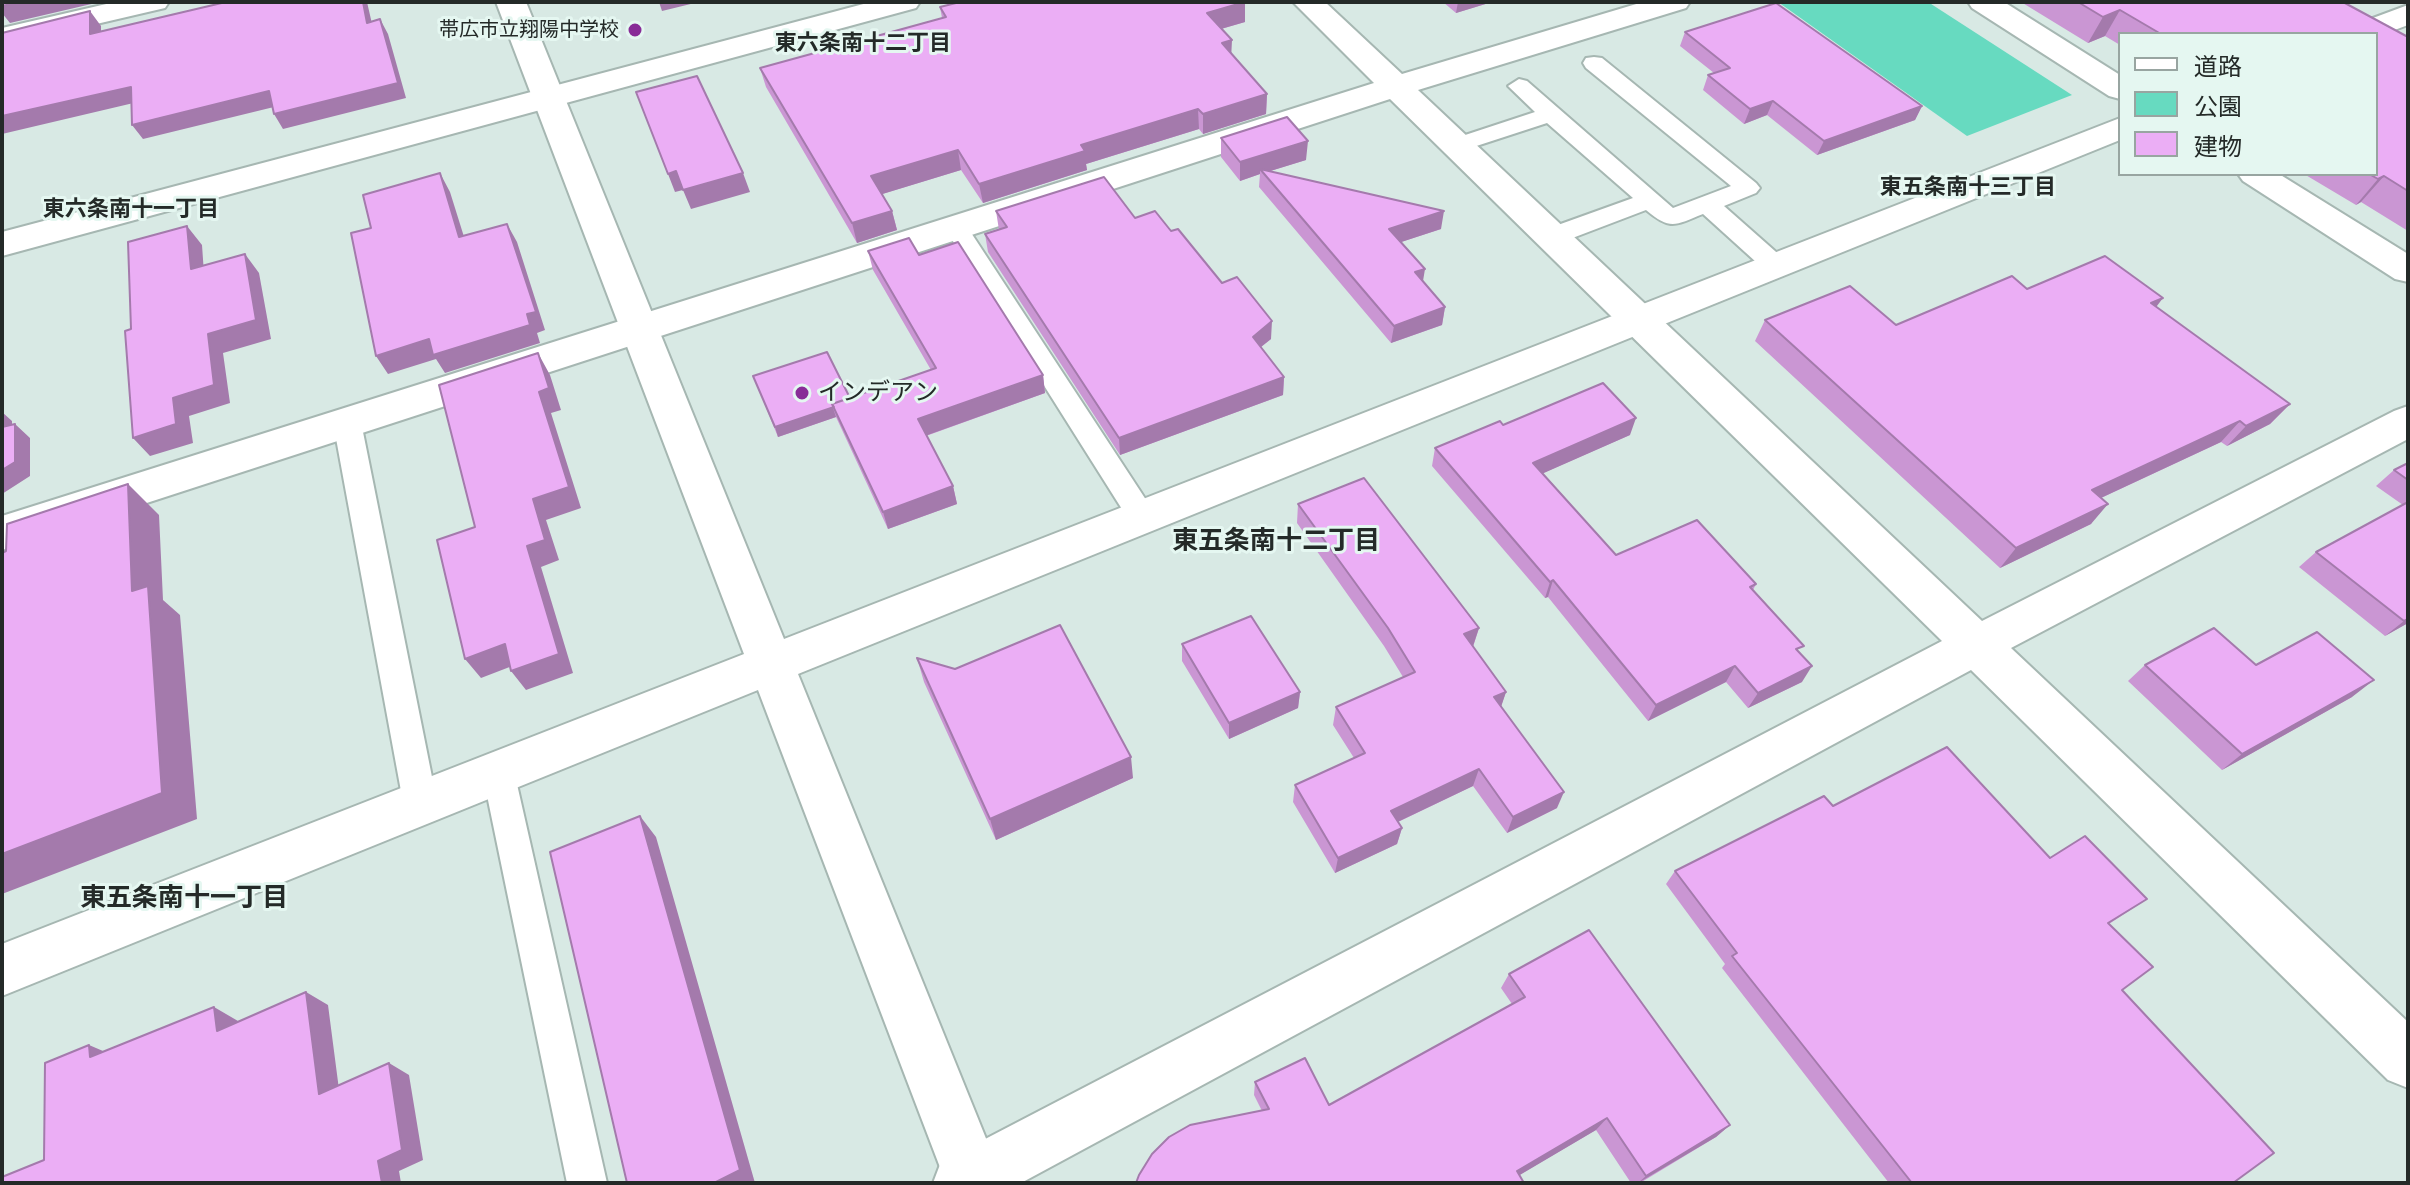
<!DOCTYPE html>
<meta charset="utf-8">
<style>
body{margin:0}
#map{position:relative;width:2410px;height:1185px;overflow:hidden;background:#d8e9e4;font-family:"PT Sans","Noto Sans JP",sans-serif}
canvas{display:block}
.frame{position:absolute;inset:0;border:4px solid #242a28;pointer-events:none}
.legend{position:absolute;left:2118px;top:32px;width:260px;height:144px;box-sizing:border-box;background:#e5f7f1;border:2px solid #98a5a1;margin:0;padding:10px 14px;list-style:none;font-size:24px;color:#242a28}
.legend li{display:flex;align-items:center;gap:16px;height:40px}
.legend b{width:40px;border:2px solid #98a5a1}
</style>
<div id="map">
<canvas width="2410" height="1185"></canvas>
<div class="frame"></div>
<ul class="legend">
<li><b style="height:10px;background:#fff"></b>道路</li>
<li><b style="height:22px;background:#67dac0"></b>公園</li>
<li><b style="height:22px;background:#ebaef5"></b>建物</li>
</ul>
</div>
<script>
const ctx = document.querySelector('canvas').getContext('2d');
ctx.lineJoin = 'round';
function paint(path, color) {
  ctx.fillStyle = color;
  ctx.fill(path, 'evenodd');
}
function trace(path, color, width, dash) {
  ctx.strokeStyle = color;
  ctx.lineWidth = width;
  ctx.lineCap = dash ? 'butt' : 'round';
  ctx.setLineDash(dash || []);
  ctx.stroke(path);
}
function drawText(font, color, halo, rows, align = 'center') {
  ctx.font = font + ' "PT Sans","Noto Sans JP",sans-serif';
  ctx.lineWidth = 6;
  ctx.setLineDash([]);
  ctx.textBaseline = 'middle';
  ctx.strokeStyle = halo;
  ctx.fillStyle = color;
  for (const [text, x, y, turn = 0] of rows) {
    ctx.save();
    ctx.translate(x, y);
    ctx.rotate((+turn || 0) * Math.PI / 180);
    ctx.textAlign = isNaN(turn) ? turn : align;
    if (halo) ctx.strokeText(text, 0, 0);
    ctx.fillText(text, 0, 0);
    ctx.restore();
  }
}
const green = new Path2D(`
 M1778 2H1928L2072 95 1967 136Z`);
const service = new Path2D(`
 M1594 57 1602 58 1756 183 1760 188 1756 193 1724 206 1784 259 1787 265 1784 271H1766L1703 214C1675 225 1671 231 1646 210L1562 242H1544L1541 236 1544 230 1633 198 1547 123 1458 152 1450 150 1447 145 1450 140 1535 112 1508 86 1519 79 1527 81 1673 208 1731 186 1586 68 1583 63 1586 58Z
 M956 219 964 222 1152 509 1156 517 1152 525 1142 528 1132 525 944 227 948 222Z
 M347 412 357 415 361 422 437 802 432 813 420 817 408 813 403 802 333 422 337 415Z
 M498 756 510 761 514 771 607 1183H567L482 771 486 761Z`);
const minor = new Path2D(`
 M115 2H169L165 8 2 46V28Z
 M871 2H920L916 8 2 256V232Z
 M1293 2H1325L1402 74 1643 2H1690L1686 8 1418 90 1982 621 2394 411 2408 406V439L2011 648 2408 1022V1088L2388 1080 1971 670 1021 1183H933L941 1162 1942 641 1390 99 2 550V516L1374 83Z
 M2408 5V25L2376 37V34H2342L2346 28Z`);
const tertiary = new Path2D(`
 M496 2H526L784 639 2120 118V140L798 674 1004 1183H946L758 690 2 996V944L744 654Z
 M1968 2H2004L2120 75V99L2109 96 1972 8Z
 M2238 174H2279L2408 254V282L2395 279 2243 181Z`);
const wall = new Path2D(`
 M1245 2V22L1221 29 1231 54 1267 94 1266 114 1203 134 1199 129 1086 164 1087 170 983 203 961 170 882 194 892 211 897 230 857 243 766 87 760 68 942 18 940 7Z
 M1443 2H1492L1456 13Z
 M2021 2H2346L2344 3 2408 37V231L2361 202 2356 205 2304 174H2376V34H2120V45L2105 36 2088 43Z
 M1685 32 1922 106 1915 120 1817 155 1767 115 1744 124 1703 90 1708 75 1714 73 1680 46Z
 M1221 138 1306 160 1270 171 1441 229 1401 242 1423 281 1445 307 1442 325 1391 343 1259 187 1260 174 1240 181 1221 157Z
 M996 211 1135 218 1171 231 1222 283 1271 339 1261 347 1284 377 1283 395 1120 455 988 252 985 234 999 230Z
 M868 251 919 255 1043 375 1045 393 926 436 953 486 957 504 888 529 836 417 778 437 753 376 850 398 931 370 873 270Z
 M2027 289 2156 307 2290 404 2270 424 2227 446 2221 442 2101 498 2091 524 2000 568 1755 341 1765 320 1896 325Z
 M1503 425 1630 435 1543 473 1616 555 1756 584 1753 590 1799 652 1802 682 1748 708 1726 682 1648 721 1548 597 1545 598 1432 466 1435 448Z
 M2408 463V623L2385 636 2299 567 2316 552 2403 505 2376 486 2394 470Z
 M1298 504 1479 628 1473 647 1506 692 1501 706 1557 808 1507 833 1473 786 1398 822 1402 828 1397 844 1335 873 1293 802 1295 785 1354 758 1333 725 1336 707 1403 677 1384 646 1297 523Z
 M1182 644 1300 692 1298 708 1229 739 1182 661Z
 M917 658 1133 778 996 840 924 682Z
 M2145 665H2256L2352 697 2222 770 2128 681Z
 M1833 806 2050 858 2147 899 2109 924 2122 990 2233 1183H1889L1722 968 1725 964 1666 884 1675 871Z
 M1509 974 1730 1125 1716 1137 1640 1183H1631L1596 1130 1519 1175 1262 1111 1254 1095 1255 1082 1329 1105 1512 1004 1501 988Z`);
const shadedWall = new Path2D(`
 M20 2H100L10 23 2 13V6Z
 M363 2H367L375 37 367 23Z
 M659 2H699L662 11Z
 M1245 2V22L1207 33V13Z
 M1458 2H1492L1456 13Z
 M2120 10 2105 36 2088 43 2103 17Z
 M90 11 101 26V49L90 34Z
 M380 19 388 34 406 98 283 129 274 114Z
 M1232 40 1231 60 1222 43Z
 M131 87 142 101 2 134V116Z
 M269 91 278 106 143 139 132 125Z
 M1267 94 1266 114 1203 134V114Z
 M1773 101 1767 115 1744 124 1750 109Z
 M1922 106 1915 120 1817 155 1824 141Z
 M1198 109 1199 129 1086 164 1087 170 983 203 979 184 1081 145Z
 M1308 141 1306 160 1264 173 1260 169V174L1240 181V162Z
 M958 150 961 170 876 196 871 176Z
 M676 171 683 190 675 192 668 174Z
 M440 173 450 192 470 256 459 237Z
 M743 173 750 192 691 209 683 190Z
 M2384 176 2361 202 2356 205 2378 179Z
 M892 211 897 230 857 243 852 223Z
 M1444 211 1441 229 1386 247 1389 229Z
 M507 224 517 242 545 330 537 333 540 343 445 373 436 359 388 374 376 356 429 339 527 314Z
 M187 226 202 245 205 288 191 269Z
 M245 254 259 273 271 339 223 353 230 403 189 416 193 443 150 456 133 438 173 398 208 334Z
 M1425 269 1422 287 1415 272Z
 M2163 298 2147 319 2151 303Z
 M1445 307 1442 325 1391 343 1394 326Z
 M1272 321 1271 339 1252 354 1253 337Z
 M538 353 550 375 561 410 551 413 581 508 546 520 559 560 541 567 573 673 526 690 511 671 533 499 539 392Z
 M1043 375 1045 393 922 437 918 419Z
 M1284 377 1283 395 1120 455 1119 438Z
 M2290 404 2270 424 2227 446 2246 426Z
 M833 408 836 417 778 437 775 427Z
 M2 412 12 421V443L2 434Z
 M1636 418 1630 435 1528 480 1533 463Z
 M2240 421 2221 442 2075 510 2092 490Z
 M15 424 30 438V476L2 494V470Z
 M128 484 159 515 163 600 180 615 197 819 2 894V854L132 591Z
 M953 486 957 504 888 529 883 512Z
 M2108 504 2091 524 2000 568 2016 548Z
 M1553 580 1548 597 1545 598 1550 582Z
 M2408 619V623L2385 636 2404 621Z
 M1479 628 1473 646 1458 653 1464 634Z
 M505 644 520 663 481 678 465 659Z
 M1735 666 1726 682 1648 721 1656 705Z
 M1812 666 1802 682 1748 708 1758 693Z
 M2374 680 2352 697 2222 770 2242 754Z
 M1300 692 1298 708 1229 739V723Z
 M1506 692 1500 710 1494 697Z
 M1131 757 1133 778 996 840 990 819Z
 M1479 769 1473 786 1387 827 1391 811Z
 M1564 792 1557 808 1507 833 1513 817Z
 M640 816 656 837 755 1183H714Z
 M1402 828 1397 844 1335 873 1338 858Z
 M306 992 328 1005 341 1105 319 1094Z
 M214 1007 238 1021 240 1043 217 1031Z
 M89 1045 117 1057H90Z
 M389 1063 409 1075 423 1160 399 1171 401 1183H382L378 1161Z
 M1607 1118 1596 1130 1508 1182 1517 1171Z
 M1730 1125 1716 1137 1638 1183 1646 1176Z`);
const building = new Path2D(`
 M2 2H20L2 6Z
 M226 2H363L367 23 380 19 398 83 274 114 269 91 132 125 131 87 2 116V33L90 11V34Z
 M960 2H1245L1207 13 1232 40 1222 43 1267 94 1203 114 1198 109 1081 145 1085 151 979 184 958 150 871 176 892 211 852 223 760 68 946 17 940 7Z
 M2078 2H2343L2408 37V191L2384 176 2378 179 2369 174H2376V34H2161L2120 10 2103 17Z
 M1776 3 1922 106 1824 141 1773 101 1750 109 1708 75 1730 68 1685 32Z
 M697 76 743 173 683 190 676 171 668 174 636 92Z
 M1287 117 1308 141 1240 162 1221 138Z
 M1260 169 1444 211 1389 229 1425 269 1415 272 1445 307 1394 326Z
 M440 173 459 237 507 224 536 312 527 314 530 325 433 355 429 339 376 356 351 233 371 228 363 195Z
 M1104 177 1135 218 1155 211 1171 231 1178 229 1222 283 1237 277 1272 321 1253 337 1284 377 1119 438 985 234 1007 227 996 211Z
 M187 226 191 269 245 254 256 320 208 334 214 385 173 398 176 424 133 438 125 331 131 329 128 242Z
 M909 238 919 255 958 242 1043 375 918 419 953 486 883 512 832 404 936 368 868 251Z
 M2105 256 2163 298 2151 303 2290 404 2246 426 2240 421 2092 490 2108 504 2016 548 1765 320 1850 286 1896 325 2012 276 2027 289Z
 M827 352 850 398 832 404 834 407 775 427 753 376Z
 M538 353 549 388 539 392 569 487 533 499 545 540 527 546 559 654 511 671 505 644 465 659 437 540 475 527 439 385Z
 M1603 383 1636 418 1533 463 1616 555 1697 520 1756 584 1750 587 1804 646 1796 649 1812 666 1758 693 1735 666 1656 705 1553 580 1550 582 1435 448 1500 421 1503 425Z
 M15 424V462L2 470V427Z
 M2408 463V480L2394 470Z
 M1364 478 1479 628 1464 634 1506 692 1494 697 1564 792 1513 817 1479 769 1391 811 1402 828 1338 858 1295 785 1365 753 1336 707 1415 672 1388 628 1298 504Z
 M128 484 132 591 148 586 162 793 2 854V553L6 551 7 524Z
 M2408 502V619L2404 621 2316 552Z
 M1251 616 1300 692 1229 723 1182 644Z
 M1060 625 1131 757 990 819 917 658 955 669Z
 M2214 628 2256 665 2317 632 2374 680 2242 754 2145 665Z
 M1947 747 2050 858 2085 836 2147 899 2108 923 2153 967 2122 990 2274 1153 2233 1183H1912L1732 956 1737 953 1675 871 1824 796 1833 806Z
 M640 816 740 1170 714 1183H627L550 852Z
 M1589 930 1730 1125 1646 1176 1607 1118 1517 1171 1524 1183H1136L1139 1175 1152 1154 1169 1137 1190 1125 1269 1109 1255 1082 1305 1058 1329 1105 1525 997 1509 974Z
 M306 992 319 1094 389 1063 402 1150 378 1161 382 1183H190V1182L186 1183H2V1177L44 1160 45 1063 89 1045 90 1057 214 1007 217 1031Z`);
const markers = [
 [635,30,8,"#882c97"],
 [802,393,8,"#882c97"]
];
const farPoinames = [
 ["帯広市立翔陽中学校",619,30]
];
const farNeighbourhoodnames = [
 ["東六条南十二丁目",863,44],
 ["東五条南十三丁目",1968,188],
 ["東六条南十一丁目",131,210]
];
const poiNames = [
 ["インデアン",818,393]
];
const neighbourhoodNames = [
 ["東五条南十二丁目",1276,542],
 ["東五条南十一丁目",184,899]
];
paint(green, '#67dac0');
trace(service, '#a6b7b2', 4);
trace(minor, '#a6b7b2', 4);
trace(tertiary, '#a6b7b2', 4);
paint(service, '#fff');
paint(minor, '#fff');
paint(tertiary, '#fff');
paint(wall, '#ca96d3');
paint(shadedWall, '#a47aac');
paint(building, '#ebaef5');
trace(building, '#a47aac', 2);
for (const [x, y, r, color] of markers) {
  const dot = new Path2D();
  dot.arc(x, y, r, 0, 2 * Math.PI);
  ctx.fillStyle = color;
  ctx.fill(dot);
  trace(dot, '#e5f7f1', 3);
}
drawText('20px', '#242a28', '#e5f7f1', farPoinames, 'right');
drawText('bold 22px', '#242a28', '#e5f7f1', farNeighbourhoodnames);
drawText('24px', '#242a28', '#e5f7f1', poiNames, 'left');
drawText('bold 26px', '#242a28', '#e5f7f1', neighbourhoodNames);
</script>
